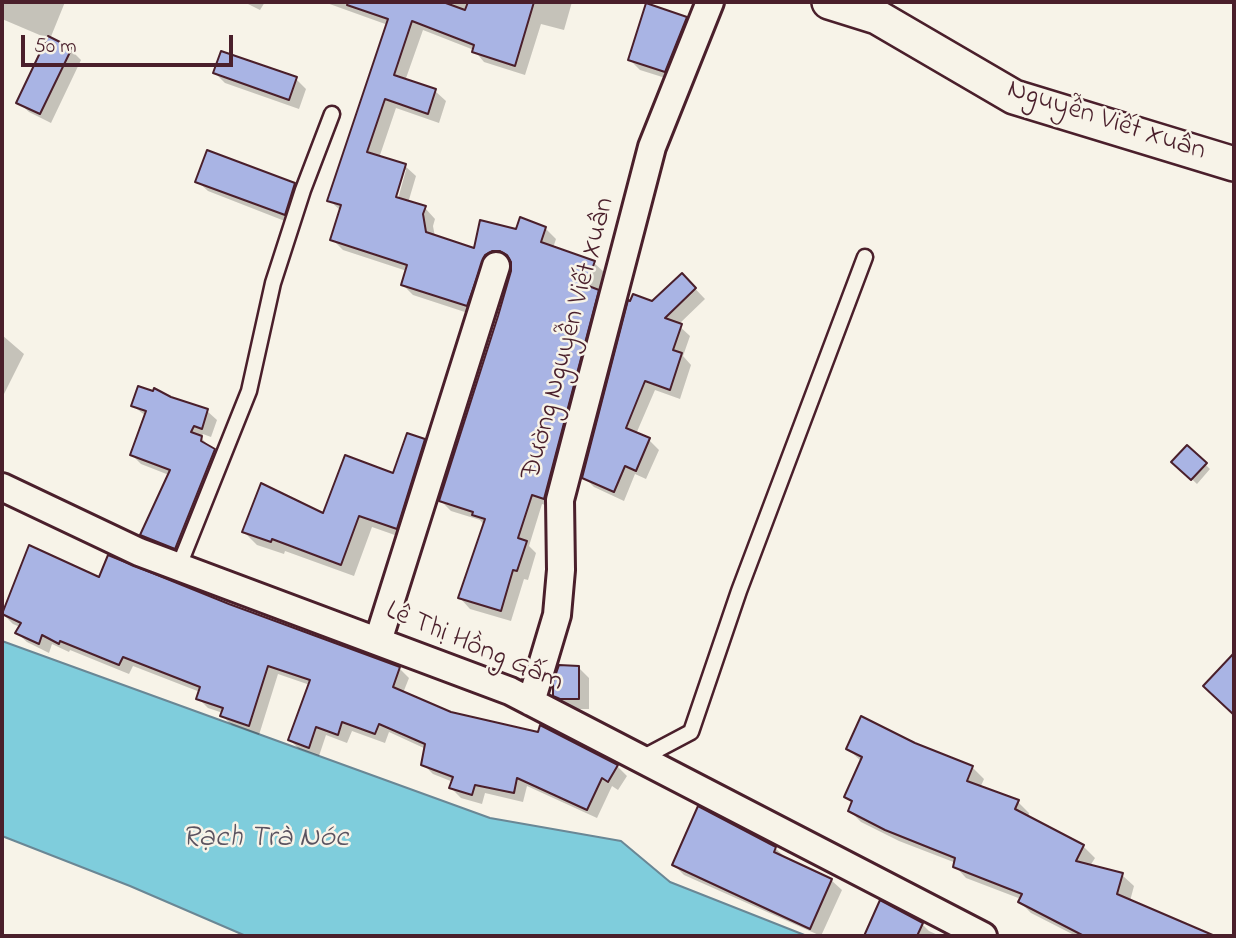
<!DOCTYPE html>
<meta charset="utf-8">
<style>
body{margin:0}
#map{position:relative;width:1236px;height:938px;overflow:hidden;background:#f7f3e8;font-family:"Indie Flower",sans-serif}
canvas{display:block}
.frame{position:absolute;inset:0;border:4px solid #4a1f2b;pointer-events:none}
.scale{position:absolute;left:21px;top:35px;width:212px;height:32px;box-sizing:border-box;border:4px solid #4a1f2b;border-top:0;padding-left:9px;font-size:21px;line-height:24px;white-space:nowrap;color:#4a1f2b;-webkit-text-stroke:5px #f7f3e8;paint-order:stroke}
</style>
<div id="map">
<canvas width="1236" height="938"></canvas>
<div class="frame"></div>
<div class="scale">50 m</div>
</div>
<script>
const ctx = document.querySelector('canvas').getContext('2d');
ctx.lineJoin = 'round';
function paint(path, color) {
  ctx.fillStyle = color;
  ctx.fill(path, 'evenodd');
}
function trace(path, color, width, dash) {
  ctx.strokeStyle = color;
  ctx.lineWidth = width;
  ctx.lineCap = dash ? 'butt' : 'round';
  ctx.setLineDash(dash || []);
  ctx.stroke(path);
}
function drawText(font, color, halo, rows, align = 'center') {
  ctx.font = font + ' "Indie Flower",sans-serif';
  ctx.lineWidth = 5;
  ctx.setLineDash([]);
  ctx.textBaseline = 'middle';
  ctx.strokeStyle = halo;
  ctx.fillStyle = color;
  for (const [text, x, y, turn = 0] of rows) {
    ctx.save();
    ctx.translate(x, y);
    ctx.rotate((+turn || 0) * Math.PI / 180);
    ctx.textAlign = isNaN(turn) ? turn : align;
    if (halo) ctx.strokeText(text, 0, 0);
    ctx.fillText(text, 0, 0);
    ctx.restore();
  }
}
const water = new Path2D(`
 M2 641 490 818 621 841 670 882 807 936H246L130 886 2 836Z`);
const shadow = new Path2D(`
 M2 2H65L50 39 71 50 81 60 51 123 29 112 18 102 49 39 2 19Z
 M244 2H265L260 10Z
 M324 2H572L564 30 541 24 525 75 484 62 474 50 423 30 405 81 435 91 446 101 439 123 396 108 379 158 405 166 416 176 408 203 425 208 435 219 433 226 435 237 475 250 517 231 545 228 556 239 553 248 594 263 605 273 598 292 608 302 555 508 542 504 529 546 536 553 528 580 524 579 511 621 470 609 460 598 484 525 480 520 451 511 441 501 513 271V261H503L477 316 413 295 403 285 407 271 343 250 332 239 341 211 329 200 388 25ZM403 170H406L396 206 392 205Z
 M686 18 696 28 675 81 640 70 630 60Z
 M215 73 296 79 306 89 299 109 225 83Z
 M197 181 294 185 305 195 295 225 208 191Z
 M682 275 705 299 678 325 690 336 683 356 691 365 680 399 655 390 636 434 649 440 659 450 646 479 635 474 624 501 594 487 584 477 652 303Z
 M2 335 24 354 2 398Z
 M170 399 207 411 217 420 211 437 203 434 201 438 224 460 185 557 152 544 143 535 169 475 141 464 132 455 146 416 133 406Z
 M424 441 437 453 409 540 372 527 354 576 285 551 284 554 257 545 244 532 324 515 394 475Z
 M1187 447 1210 469 1197 484 1174 462Z
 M100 580 228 606 399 668 409 678 403 693 451 714 617 766 627 776 618 790 612 786 597 818 527 786 523 802 485 793 482 804 461 798 451 788 453 782 433 774 423 764 426 749 389 732 385 743 352 731 347 743 326 735 319 756 299 749 290 740 310 685 278 674 259 735 232 725 222 716 223 713 208 708 198 698 200 692 133 666 129 674 70 650 69 652 52 644 49 653 27 642 17 633 20 627 13 624 3 614Z
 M578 667 589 678V709H572L555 695Z
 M915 745 972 767 984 779 980 788 1018 802 1029 813 1028 818 1083 846 1095 858 1090 866 1122 875 1134 886 1130 901 1200 931 1205 936H1134L1121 931 1120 936H1076L1031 913 1020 902 1021 899 966 878 955 866 956 863 899 841 861 822 850 811 853 804 846 797 862 762 848 749Z
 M775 848 786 858 831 880 842 890 821 936 684 875 674 865Z
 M881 903 922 924 929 931 940 936H866Z`);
const building = new Path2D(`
 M348 2H443L465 10 468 2H534L515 66 472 52 474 45 412 21 394 75 436 89 428 114 385 99 367 152 406 164 396 197 426 206 423 214 426 232 474 248 480 220 516 229 520 217 546 227 541 242 595 261 586 285 599 290 544 499 532 495 518 538 527 541 517 571 513 570 501 611 458 598 485 519 472 515 473 512 439 501 498 316 511 271V262L507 255 500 251H492L485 255 467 306 401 285 407 265 330 240 341 205 327 201 388 19 347 5Z
 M646 3 687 17 665 72 628 60Z
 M48 36 72 48 40 114 16 103Z
 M221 51 297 77 289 100 213 73Z
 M207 150 295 183 285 215 195 182Z
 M682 273 696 288 665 318 682 324 673 350 682 353 670 390 645 381 626 428 650 438 636 471 625 466 614 492 582 478 628 300 630 301 633 294 652 301Z
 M138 386 153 391 154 388 171 397 208 409 202 429 194 426 191 432 202 436 201 441 215 449 175 549 140 535 170 470 130 455 146 411 131 406Z
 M407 433 425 439 397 529 359 516 341 565 272 539 271 542 242 532 261 483 323 513 345 455 393 473Z
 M1187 445 1207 463 1191 480 1171 462Z
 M29 545 99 577 108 555 229 604 400 667 393 687 451 712 538 732 540 725 618 765 608 782 602 778 587 810 517 778 514 793 475 785 472 795 449 788 453 777 421 765 425 744 379 724 375 734 342 722 338 735 316 727 309 748 288 740 310 680 268 666 249 726 220 716 223 708 196 699 200 687 123 657 119 665 60 641 59 644 42 635 39 644 15 633 21 623 2 614Z
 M1234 653V715L1203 686Z
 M559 665 579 666V699H560L553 696V682Z
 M861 716 915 743 973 766 967 781 1019 800 1015 809 1084 845 1076 861 1123 873 1117 894 1215 936H1084L1018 902 1022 894 953 867 955 858 885 830 848 811 852 801 844 797 862 757 846 749Z
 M698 806 776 847 774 852 832 879 810 929 672 865Z
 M880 900 923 923 917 936H864Z`);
const service = new Path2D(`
 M179 566 249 391 273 283 303 190 332 114
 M640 759 691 732 739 591 865 257`);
const minor = new Path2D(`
 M2 487 139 552 510 691 983 936
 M378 641 496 266
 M531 702 557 615 561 570 560 500 652 147 710 2`);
const tertiary = new Path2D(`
 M829 2 877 17 1014 97 1234 164`);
const streetNames = [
 ["Nguyễn Viết Xuân",1106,122,18],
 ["Đường Nguyễn Viết Xuân",570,339,-75],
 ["Lê Thị Hồng Gấm",474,648,23]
];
const waterNames = [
 ["Rạch Trà Nóc",265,840]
];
paint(water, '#7fcddc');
trace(water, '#6a8795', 2);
paint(shadow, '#0003');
paint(building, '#a9b4e4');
trace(building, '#4a1f2b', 2);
trace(service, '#4a1f2b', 19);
trace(minor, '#4a1f2b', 32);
trace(tertiary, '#4a1f2b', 38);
trace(service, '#f7f3e8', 14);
trace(minor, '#f7f3e8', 26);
trace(tertiary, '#f7f3e8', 33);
drawText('28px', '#4a1f2b', '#f7f3e8', streetNames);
drawText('italic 30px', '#5a5360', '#f7f3e8', waterNames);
</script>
